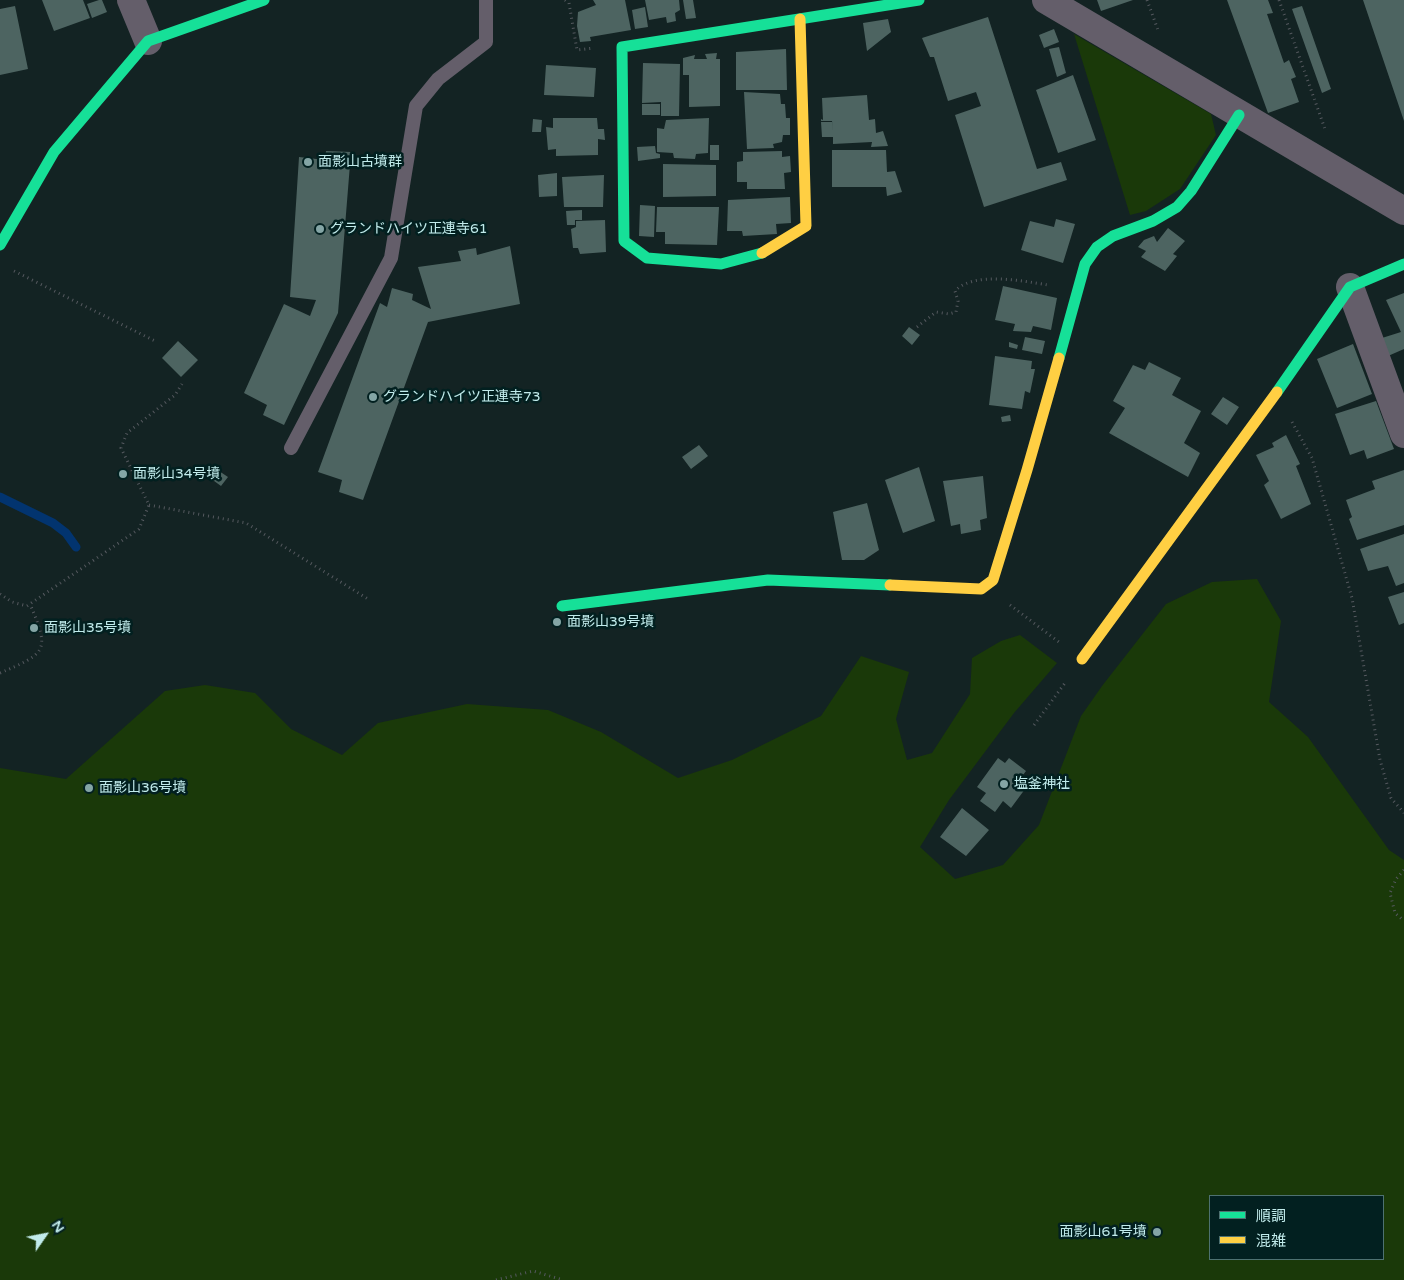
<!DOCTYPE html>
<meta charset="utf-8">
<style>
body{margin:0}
#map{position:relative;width:1404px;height:1280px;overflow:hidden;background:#132323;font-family:"Varela Round","Noto Sans JP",sans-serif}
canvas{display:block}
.legend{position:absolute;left:1209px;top:1195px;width:175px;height:65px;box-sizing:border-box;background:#022020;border:1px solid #4e7171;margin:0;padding:6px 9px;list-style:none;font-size:15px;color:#c1ebeb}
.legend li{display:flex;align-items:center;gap:10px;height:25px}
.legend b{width:25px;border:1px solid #4e7171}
.north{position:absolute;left:20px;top:1210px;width:50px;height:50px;-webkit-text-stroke:4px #022020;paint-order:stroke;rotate:57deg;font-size:14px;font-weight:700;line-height:20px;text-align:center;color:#c1ebeb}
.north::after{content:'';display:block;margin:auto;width:18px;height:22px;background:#c1ebeb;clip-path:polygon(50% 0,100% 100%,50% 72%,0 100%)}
</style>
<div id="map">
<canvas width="1404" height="1280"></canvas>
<ul class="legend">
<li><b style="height:6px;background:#16e098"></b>順調</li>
<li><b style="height:6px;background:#ffcf43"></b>混雑</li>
</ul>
<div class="north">N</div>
</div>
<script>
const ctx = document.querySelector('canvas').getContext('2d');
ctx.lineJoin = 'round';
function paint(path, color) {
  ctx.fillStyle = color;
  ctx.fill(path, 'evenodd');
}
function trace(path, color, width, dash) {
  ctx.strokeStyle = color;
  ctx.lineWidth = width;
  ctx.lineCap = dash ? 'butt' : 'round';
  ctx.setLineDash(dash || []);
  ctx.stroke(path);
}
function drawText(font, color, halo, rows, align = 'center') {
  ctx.font = font + ' "Varela Round","Noto Sans JP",sans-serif';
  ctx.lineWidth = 5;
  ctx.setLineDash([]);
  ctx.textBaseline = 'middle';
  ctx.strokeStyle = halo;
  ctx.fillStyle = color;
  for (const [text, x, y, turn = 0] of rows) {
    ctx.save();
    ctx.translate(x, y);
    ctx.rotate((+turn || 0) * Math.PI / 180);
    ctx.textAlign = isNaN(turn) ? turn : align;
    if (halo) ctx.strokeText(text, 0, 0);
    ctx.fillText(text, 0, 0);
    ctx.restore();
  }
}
const green = new Path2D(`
 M1074 34 1211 114 1216 135 1180 189 1146 211 1130 215Z
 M1257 579 1281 621 1269 702 1308 737 1389 850 1404 860V1280H0V768L66 779 165 691 205 685 255 693 291 729 342 755 378 723 467 704 548 710 601 732 678 778 732 760 821 716 861 656 909 672 896 719 907 760 932 753 970 694 972 658 1001 641 1020 635 1057 663 1014 713 949 800 920 847 955 879 1003 865 1039 825 1081 716 1102 686 1166 604 1212 582ZM1383 1196V1259H1210V1196Z`);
const stream = new Path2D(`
 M0 497 53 523 66 533 76 547`);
const building = new Path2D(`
 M42 0H83L90 18 54 31Z
 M99 0H102L107 12 92 18 87 4Z
 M593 0H625L631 30 590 37 591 41 580 42 577 26 578 12 596 5Z
 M645 0H679L680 10 675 13 676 21 667 23 666 17 649 20Z
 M683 0H693L696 18 686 19Z
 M1097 0H1133L1101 11Z
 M1227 0H1268L1273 13 1267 14 1284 63 1289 60 1296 77 1291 79 1299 102 1268 113Z
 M1363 0H1404V121Z
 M15 6 28 69 0 75V9Z
 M1302 6 1331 89 1322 93 1292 9Z
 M645 7 648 27 635 29 632 10Z
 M988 17 1037 169 1061 162 1067 180 984 207 955 115 981 106 976 92 948 101 934 57H930L922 38Z
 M888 19 891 32 867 51 863 23Z
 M1054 29 1059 42 1044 48 1039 35Z
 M1059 47 1066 73 1057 77 1049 49Z
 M786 49 787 90H736V52Z
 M717 53 716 59H720V106L689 107V75H683V58L695 55 694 59H707L705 54Z
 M643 63 680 64 679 116H661V102L642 103Z
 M546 65 596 68 594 97 544 95Z
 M1073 75 1096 140 1058 153 1036 90Z
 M744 92 780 94 781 104H785L786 118H790V135H783L782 142 773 144 774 148 747 149Z
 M867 95 869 120 875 119 876 133 883 131 888 146 871 147 872 142 833 144V137H822L821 122H832L833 132 832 121H821V119L823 120 822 98Z
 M642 104H660V115H642Z
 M553 118H597L598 129H604L605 140 598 139V155L556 156V149L548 150 546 127 553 128Z
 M709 118 708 153 696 154 695 159 674 158 673 153 657 152V128L664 129 666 120Z
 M533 119 542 120 541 132H532Z
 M710 145H719V160H710Z
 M655 146 656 153 660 154V158L638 161 637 147Z
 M832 150H886L887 172 895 171 902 192 887 196 886 187H832Z
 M326 151 351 152 338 313 284 425 263 415 267 405 244 393 284 304 310 316 316 300 290 297 299 157 325 160Z
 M782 151V157L790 156 791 172 784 173 785 189H747V182H737V162L743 161V152Z
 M663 164 716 165V196L663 197Z
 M557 173V196L539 197 538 175Z
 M604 175 603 207H564L562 177Z
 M790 197 791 223 776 224 777 234 743 236 742 231H727L728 200Z
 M640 205 655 206 654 237 639 236Z
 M657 207H719L717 245 665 244V232H656Z
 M582 210V220H575V225H567L566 211Z
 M1056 219 1075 224 1063 263 1021 250 1030 221 1054 227Z
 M605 220 606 252 580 254 578 248H573L571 229 576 227V221Z
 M1168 228 1185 241 1173 254 1177 256 1165 271 1141 257 1146 251 1138 247 1144 240 1154 236 1157 242Z
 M510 246 520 304 428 322 363 500 339 492 342 480 318 472 380 303 387 307 392 288 413 294 412 300 431 309 418 267 461 261 458 251 476 248 477 255Z
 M1003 286 1057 298 1051 330 1033 326 1031 332 1013 331 1015 324 995 320Z
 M1404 293V349L1388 356 1382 338 1401 332 1386 300Z
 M909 327 920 335 912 345 902 336Z
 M1025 337 1045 341 1042 354 1022 350Z
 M178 341 198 360 181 377 162 358Z
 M1009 342 1018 345 1017 349 1009 347Z
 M1353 344 1372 394 1337 408 1317 359Z
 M995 356 1032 361 1031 369H1035L1030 393 1025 391 1022 409 989 405Z
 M1149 362 1181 378 1172 395 1201 411 1184 443 1200 453 1188 477 1109 433 1125 408 1113 401 1133 365 1145 370Z
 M1223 397 1239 407 1227 425 1211 414Z
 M1376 401 1394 449 1367 459 1364 450 1350 455 1335 414Z
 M1010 415 1011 421 1002 422 1001 417Z
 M1286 435 1300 464 1296 466 1311 504 1281 519 1264 485 1269 481 1256 455 1274 447 1272 443Z
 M699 445 708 456 691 469 682 457Z
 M919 467 935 521 903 533 885 480Z
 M216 469 228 477 221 486 210 478Z
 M1404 470V525L1357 540 1349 519 1352 517 1346 500 1375 489 1372 481Z
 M983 476 987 518 980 520 981 530 961 534 960 524 951 526 943 481Z
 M867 503 879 550 864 560H842L833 512Z
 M1404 534V583L1396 586 1388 566 1368 571 1360 549Z
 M1404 592V623L1399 625 1388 597Z
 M998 758 1005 763 1009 758 1026 771 1023 775 1031 781 1011 808 1003 801 995 812 980 801 986 793 977 787Z
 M962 808 989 830 966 856 940 837Z`);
const path = new Path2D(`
 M565 0 569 3 577 50 594 48
 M1147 0 1158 30
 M1279 0 1325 129
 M14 271 155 341
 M917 327 936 312 949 314 956 312 958 301 955 291C973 271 1023 281 1048 285
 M1292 422 1312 458 1352 598 1380 760 1391 798 1404 813
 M149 505 246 523 368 599
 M0 594 12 602 27 606 139 529 149 505 121 448 127 433 175 395 182 384
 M1010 605 1059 642
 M0 673C47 653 50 651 30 604
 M1034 725 1065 683
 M1404 870 1396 879 1390 893 1395 913 1404 921
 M496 1280 533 1271 563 1280`);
const lane = new Path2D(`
 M291 448 391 258 416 106 438 79 486 42V0`);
const street = new Path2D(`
 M131 0 148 41
 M1046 0 1404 211
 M1350 287 1404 434`);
const fast = new Path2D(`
 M0 245 54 152 148 41 264 0
 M762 253 721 264 647 258 624 241 622 47 919 0
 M1059 358 1085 264 1097 247 1113 236 1153 221 1177 207 1191 191 1239 115
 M1277 392 1350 287 1404 264
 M562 606 768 580 890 585`);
const slow = new Path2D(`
 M762 253 806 226 800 19
 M890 585 981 589 993 580 1027 470 1059 358
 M1082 659 1277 392`);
const markers = [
 [308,162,5,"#84a5a5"],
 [320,229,5,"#84a5a5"],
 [373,397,5,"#84a5a5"],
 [123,474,5,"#84a5a5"],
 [557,622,5,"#84a5a5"],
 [34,628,5,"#84a5a5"],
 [1004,784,5,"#84a5a5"],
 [89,788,5,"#84a5a5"],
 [1157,1232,5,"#84a5a5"]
];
const poiNames = [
 ["面影山古墳群",318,162],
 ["グランドハイツ正連寺61",330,229],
 ["グランドハイツ正連寺73",383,397],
 ["面影山34号墳",133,474],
 ["面影山39号墳",567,622],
 ["面影山35号墳",44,628],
 ["塩釜神社",1014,784],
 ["面影山36号墳",99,788],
 ["面影山61号墳",1147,1232,"right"]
];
paint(green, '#1a3909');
trace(stream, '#02346f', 9);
paint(building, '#4d6461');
trace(path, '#55595f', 3, [1, 4]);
trace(lane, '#645e6a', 14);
trace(street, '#645e6a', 28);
trace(fast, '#16e098', 11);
trace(slow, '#ffcf43', 11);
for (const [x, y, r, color] of markers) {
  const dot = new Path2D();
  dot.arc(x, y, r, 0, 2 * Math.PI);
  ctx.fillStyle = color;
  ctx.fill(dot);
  trace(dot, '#022020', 2);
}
drawText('14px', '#c1ebeb', '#022020', poiNames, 'left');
</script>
